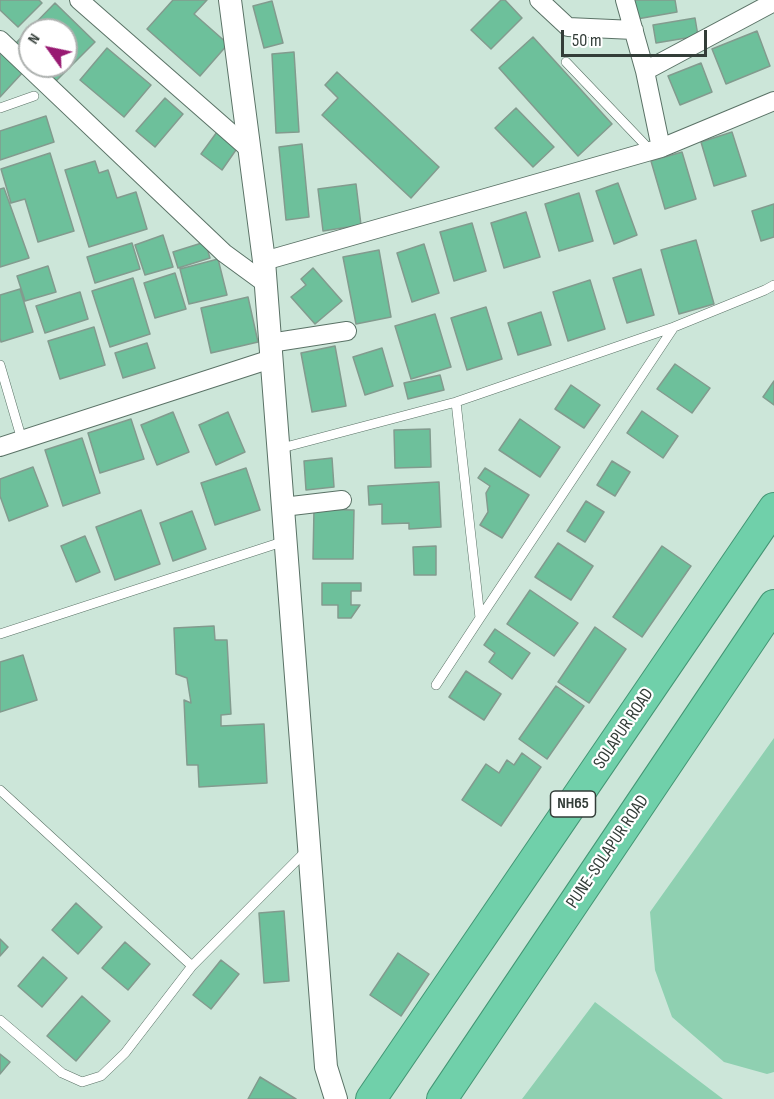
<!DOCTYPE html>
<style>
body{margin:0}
#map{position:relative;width:774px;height:1099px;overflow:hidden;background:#cce6d9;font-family:"Sofia Sans Condensed",sans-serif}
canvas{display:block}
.north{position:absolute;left:18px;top:18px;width:60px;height:60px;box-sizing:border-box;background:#fff;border:2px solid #adb1af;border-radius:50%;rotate:303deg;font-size:16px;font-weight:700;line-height:24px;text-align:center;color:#333d38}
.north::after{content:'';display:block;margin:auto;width:21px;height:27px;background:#981a72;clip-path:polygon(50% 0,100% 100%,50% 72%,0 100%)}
.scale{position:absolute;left:561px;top:30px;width:146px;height:27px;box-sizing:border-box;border:3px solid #333d38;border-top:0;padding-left:8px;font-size:18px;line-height:21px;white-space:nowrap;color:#333d38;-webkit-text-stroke:4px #fff;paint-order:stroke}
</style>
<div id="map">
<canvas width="774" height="1099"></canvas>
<div class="north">N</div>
<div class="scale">50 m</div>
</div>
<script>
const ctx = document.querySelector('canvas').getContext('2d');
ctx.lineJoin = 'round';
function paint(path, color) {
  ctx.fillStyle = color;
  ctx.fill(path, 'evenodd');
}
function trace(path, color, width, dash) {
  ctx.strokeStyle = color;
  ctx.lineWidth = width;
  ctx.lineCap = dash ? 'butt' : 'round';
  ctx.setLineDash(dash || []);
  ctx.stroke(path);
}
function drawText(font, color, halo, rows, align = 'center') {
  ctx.font = font + ' "Sofia Sans Condensed",sans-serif';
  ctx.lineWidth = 4.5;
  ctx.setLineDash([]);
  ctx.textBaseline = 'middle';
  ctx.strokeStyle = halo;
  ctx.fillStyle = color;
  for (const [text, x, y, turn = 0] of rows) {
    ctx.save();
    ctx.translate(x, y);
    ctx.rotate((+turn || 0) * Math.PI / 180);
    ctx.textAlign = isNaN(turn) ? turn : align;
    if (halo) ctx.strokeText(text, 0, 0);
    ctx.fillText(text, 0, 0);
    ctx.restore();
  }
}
const green = new Path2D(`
 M774 738V1072L767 1074 724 1062 672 1017 655 970 650 912Z
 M595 1002 723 1099H522Z`);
const building = new Path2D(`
 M0 0H39L42 3 18 27 0 10Z
 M173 0H207L194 14 228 44 200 76 147 29Z
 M501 0H505L522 18 491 49 471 30Z
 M634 0H675L677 12 637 19Z
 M272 1 283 43 264 48 253 6Z
 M55 3 95 42 53 84 35 66H66V30H30V61L14 45Z
 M695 18 698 36 656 43 653 25Z
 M757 31 770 66 726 84 712 49Z
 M533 37 612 124 578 156 499 68Z
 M0 48 24 71 0 97Z
 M107 48 151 85 124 117 80 80Z
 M294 52 299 132 276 133 272 54Z
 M701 63 712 92 680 105 668 76Z
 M337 72 439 167 411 198 322 115 338 98 325 85Z
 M165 98 183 114 155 147 136 131Z
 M516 108 554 147 533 167 495 128Z
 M46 116 54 142 0 160V131Z
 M217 132 238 147 222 170 201 154Z
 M732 132 746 176 714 186 701 142Z
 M302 144 309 217 286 220 279 147Z
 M682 152 696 199 665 209 651 161Z
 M50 153 74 231 38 242 25 199 11 203 1 169Z
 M95 161 99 173 108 170 117 198 136 192 147 229 89 247 65 170Z
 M618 183 637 235 614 244 596 191Z
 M356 184 361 225 323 231 318 189Z
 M4 188 29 258 0 267V189Z
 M579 193 593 241 559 251 545 204Z
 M774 204V237L761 241 752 211Z
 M526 212 540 257 504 268 491 223Z
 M472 223 486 271 454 281 440 232Z
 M163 235 173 267 145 275 135 245Z
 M696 240 714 304 679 314 661 250Z
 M205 242 210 258 178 268 173 252Z
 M132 243 140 269 95 283 87 257Z
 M424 244 439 293 412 302 397 253Z
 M379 250 391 317 356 324 343 257Z
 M218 259 227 295 189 304 180 269Z
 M48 266 56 292 25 301 17 276Z
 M313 268 342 301 315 324 291 297 306 285 301 279Z
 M641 269 654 315 627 323 613 278Z
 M175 273 186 309 155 318 144 283Z
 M133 278 150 334 110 347 92 291Z
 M590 280 605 329 568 341 553 292Z
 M20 289 33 332 1 342 0 338V295Z
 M80 292 88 319 45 333 36 306Z
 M248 297 258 342 211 353 201 308Z
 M486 307 502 359 467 370 451 318Z
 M541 312 551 345 518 355 508 323Z
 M435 314 451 367 411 379 395 326Z
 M94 327 105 365 60 379 48 341Z
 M147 343 155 368 123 378 115 353Z
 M335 346 346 406 312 412 301 353Z
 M382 348 393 386 365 395 353 357Z
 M675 364 710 388 692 413 657 389Z
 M440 375 444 390 408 399 404 383Z
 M774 381V405L763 397Z
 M571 385 600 405 584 428 555 409Z
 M642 411 678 436 663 458 627 433Z
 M173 412 189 452 157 465 141 425Z
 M228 412 245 452 216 465 199 425Z
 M131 419 144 459 100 473 88 433Z
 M520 419 560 447 540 477 499 450Z
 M430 429 431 467 395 468 394 430Z
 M82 438 100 493 63 506 45 450Z
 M332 458 334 487 306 490 304 461Z
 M612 461 630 472 615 496 597 485Z
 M33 467 48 506 9 521 0 496V479Z
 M246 468 260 510 215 525 201 483Z
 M485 468 529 495 502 538 480 525 488 512 486 493 490 486 478 478Z
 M439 482 441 527 409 529V523L382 524V504L369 505 368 486Z
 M586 501 604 512 585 542 567 531Z
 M314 509 354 510 353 559H313Z
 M141 510 160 564 115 580 96 527Z
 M192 511 206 549 173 561 160 523Z
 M85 536 100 572 76 582 61 546Z
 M558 543 593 566 571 600 535 577Z
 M436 546V575H414L413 547Z
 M662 546 691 566 642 637 613 617Z
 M322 583H361V591H351V605H360L351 618H338V605H322Z
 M530 590 578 623 554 656 507 624Z
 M214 626 215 640H227L231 714 221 715V726L264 724 267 783 199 787 198 765H187L184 700 191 703 187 678 176 674 174 628Z
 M595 627 626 649 589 703 558 682Z
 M495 629 530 653 512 679 489 662 495 653 484 645Z
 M23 655 37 700 0 712V662Z
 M466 671 501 694 484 720 449 697Z
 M556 686 584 706 547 759 519 739Z
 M522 753 541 767 501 826 462 800 486 764 499 773 507 760 514 765Z
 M76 903 102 927 78 954 52 930Z
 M284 911 289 981 264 983 259 913Z
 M0 939 8 947 0 956Z
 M125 942 150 964 128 990 102 968Z
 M398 953 429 974 401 1016 370 995Z
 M43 957 67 978 42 1007 18 986Z
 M221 960 239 974 211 1009 193 995Z
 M82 996 110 1021 76 1061 47 1036Z
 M0 1054 10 1062 0 1074Z
 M260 1077 296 1099H248Z`);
const service = new Path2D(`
 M566 62 651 151
 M0 108 34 96
 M0 365 22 440
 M456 402 480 618
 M278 449 456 402 674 327 765 290 774 285
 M0 634 285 541
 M436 685 480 618 674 327
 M0 790 192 966
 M0 1020 62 1073 82 1082 101 1076 125 1053 192 966 306 851`);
const minor = new Path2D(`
 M79 0 249 149
 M539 0 568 27 634 30
 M625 0 645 71 661 148
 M0 40 224 253 265 283
 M645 71 774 2
 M264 261 661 148 774 101
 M270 343 347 331
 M0 447 271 359
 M283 507 342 500`);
const tertiary = new Path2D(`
 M230 0 264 261 326 1067 336 1099`);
const trunk = new Path2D(`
 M371 1099 774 508
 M442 1099 774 605`);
const shields = [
 [573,804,45]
];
const shieldNames = [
 ["NH65",573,804]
];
const streetNames = [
 ["SOLAPUR ROAD",624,729,-56],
 ["PUNE-SOLAPUR ROAD",608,852,-56]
];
paint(green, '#8fd0b1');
paint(building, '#6dc09b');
trace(building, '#829b8e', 1.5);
trace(service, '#5a7266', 10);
trace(minor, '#5a7266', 20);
trace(tertiary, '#5a7266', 24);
trace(trunk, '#449574', 32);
trace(service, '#fff', 9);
trace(minor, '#fff', 18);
trace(tertiary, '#fff', 22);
trace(trunk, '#70d0aa', 30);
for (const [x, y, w] of shields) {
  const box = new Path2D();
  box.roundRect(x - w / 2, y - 13, w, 26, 4.5);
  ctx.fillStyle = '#fff';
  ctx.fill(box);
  trace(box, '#333d38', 1.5);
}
drawText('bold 16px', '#333d38', null, shieldNames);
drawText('18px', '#333d38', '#fff', streetNames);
</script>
